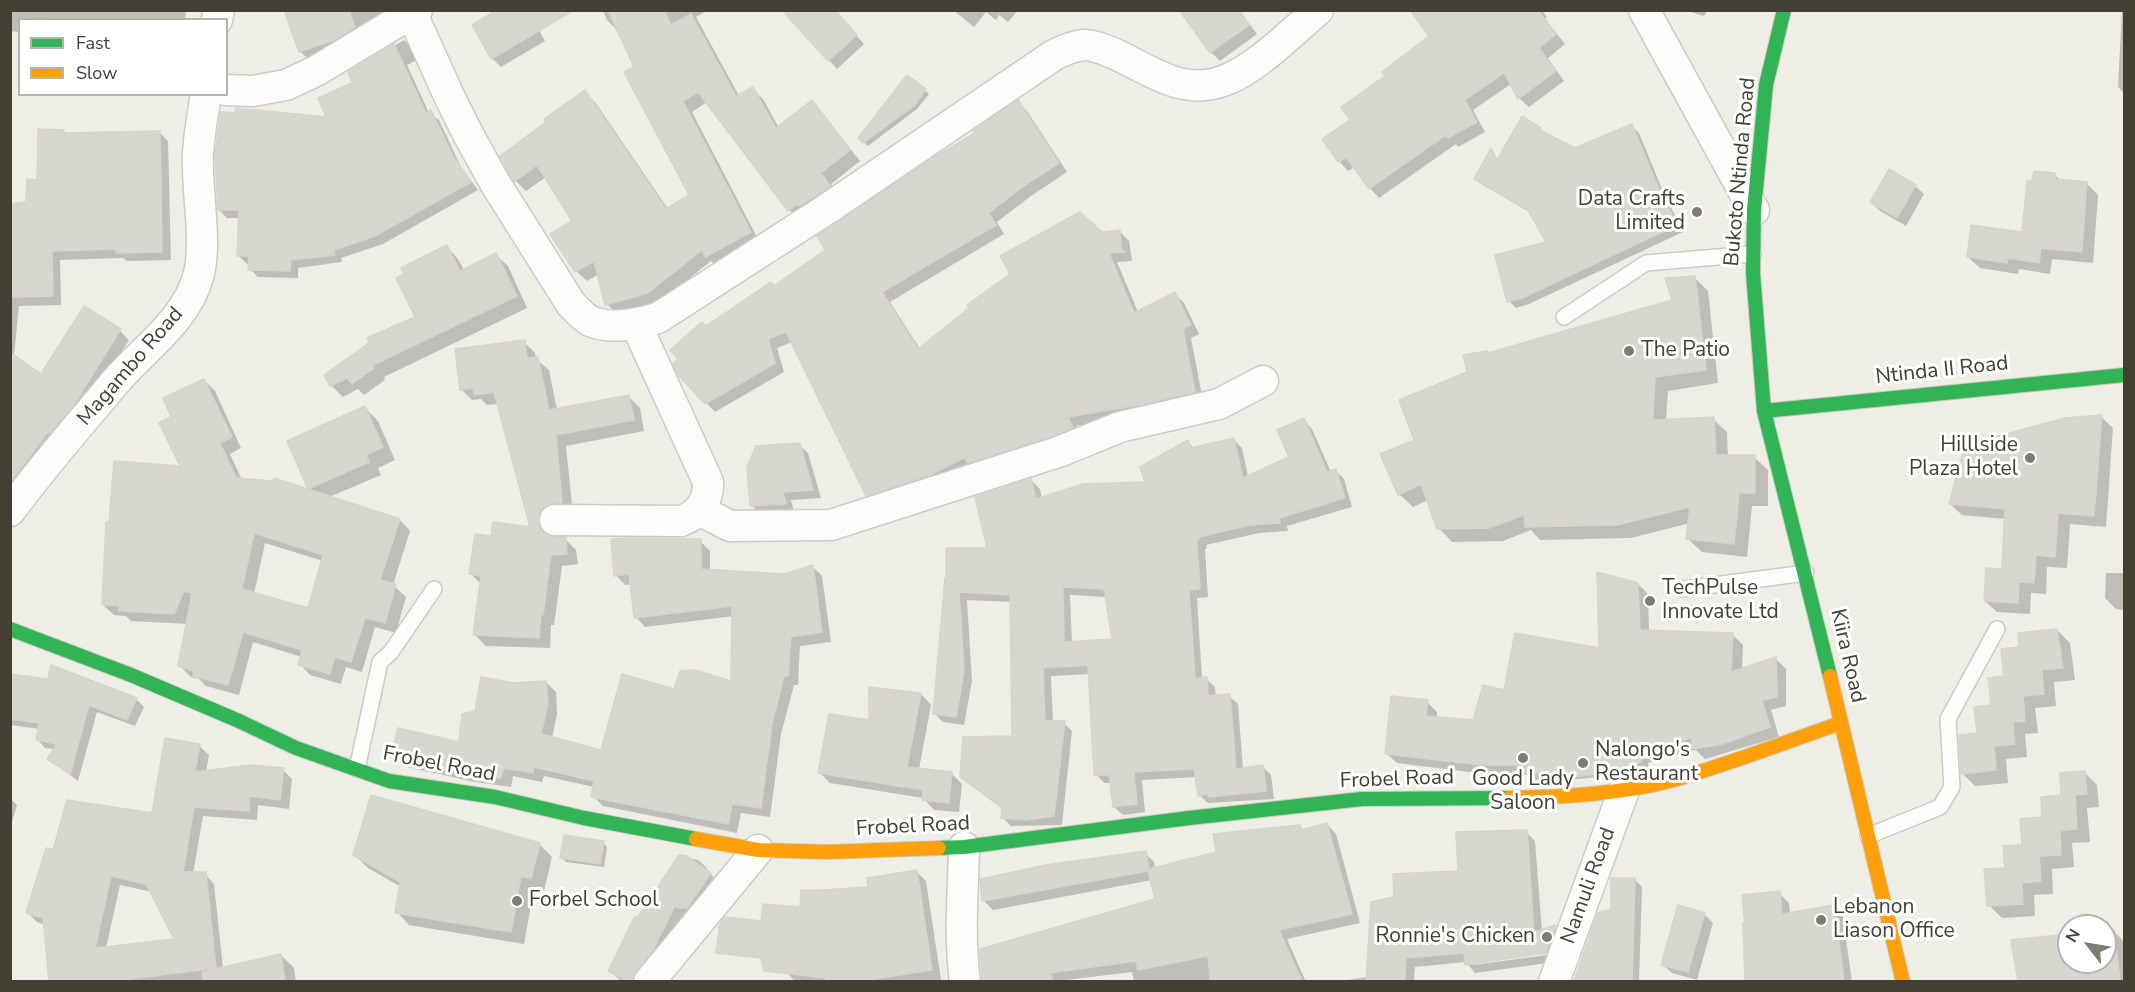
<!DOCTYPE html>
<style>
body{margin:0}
#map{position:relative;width:2135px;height:992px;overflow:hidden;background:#eeede6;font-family:"Nunito Sans",sans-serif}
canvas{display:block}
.frame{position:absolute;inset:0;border:12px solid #434033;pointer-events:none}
.legend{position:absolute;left:18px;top:18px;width:210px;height:78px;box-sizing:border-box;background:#fff;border:2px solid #b4b3ad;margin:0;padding:8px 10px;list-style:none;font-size:18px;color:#434033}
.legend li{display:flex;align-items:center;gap:12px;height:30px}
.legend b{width:30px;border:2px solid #b4b3ad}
.north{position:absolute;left:2057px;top:914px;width:60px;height:60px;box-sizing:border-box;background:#fff;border:2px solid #b4b3ad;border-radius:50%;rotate:301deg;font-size:16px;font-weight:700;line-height:24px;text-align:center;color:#434033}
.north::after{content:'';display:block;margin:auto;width:21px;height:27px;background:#7f7d72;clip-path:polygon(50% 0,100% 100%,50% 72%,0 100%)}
</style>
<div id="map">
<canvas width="2135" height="992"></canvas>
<div class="frame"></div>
<ul class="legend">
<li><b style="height:8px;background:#30b455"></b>Fast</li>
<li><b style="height:8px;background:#ff9f0a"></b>Slow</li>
</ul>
<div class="north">N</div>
</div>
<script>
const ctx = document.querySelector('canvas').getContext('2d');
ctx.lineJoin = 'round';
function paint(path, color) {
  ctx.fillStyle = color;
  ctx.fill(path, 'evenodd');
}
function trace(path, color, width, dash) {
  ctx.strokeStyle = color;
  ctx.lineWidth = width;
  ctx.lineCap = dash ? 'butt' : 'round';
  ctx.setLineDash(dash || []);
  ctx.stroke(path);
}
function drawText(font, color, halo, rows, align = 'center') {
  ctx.font = font + ' "Nunito Sans",sans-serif';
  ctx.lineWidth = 6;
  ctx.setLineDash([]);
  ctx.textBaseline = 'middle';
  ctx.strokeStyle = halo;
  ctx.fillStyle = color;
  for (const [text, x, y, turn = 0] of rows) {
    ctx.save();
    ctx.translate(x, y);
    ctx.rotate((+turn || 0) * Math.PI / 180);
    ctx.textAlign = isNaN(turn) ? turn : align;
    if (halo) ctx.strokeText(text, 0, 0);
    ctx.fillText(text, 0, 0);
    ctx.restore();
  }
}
const shadow = new Path2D(`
 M10 10H186L185 20H20V32L10 31Z
 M286 10H406L312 63 300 51Z
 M528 10 545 41 501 67 492 58 474 25Z
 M603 10H708L696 17 739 96 752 89 763 99 779 128 812 102 822 113 860 161 831 184 839 197 800 220 789 210 707 102 692 112 760 243 717 266 711 261 658 303 617 314 607 304 599 274 587 281 576 271 574 222 546 177 526 191 516 181 548 122 584 92 595 102 668 209 691 196 636 68 617 30 607 20Z
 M834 10 864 44 837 69 829 60Z
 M953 10H1018L1008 22 999 15 996 20 986 12 974 27Z
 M1181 10H1245L1241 13 1257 34 1220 61 1211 52Z
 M1500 10H1541L1547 17 1545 19 1565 44 1548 58 1564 81 1529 107 1519 98 1511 84 1473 110 1485 132 1458 147 1456 144 1379 198 1370 188 1355 167 1348 171 1339 161Z
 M1684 10H1708L1704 16Z
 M2122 10H2124V93L2118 87Z
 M404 40 412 48 417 60 407 65 429 113 439 120 461 167 478 190 383 244 341 258 342 262 298 268V278L258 277 250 269V264H247L239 256 240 218H227L219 210 329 118 354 84 349 73Z
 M908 77 929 94 917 109 868 146 860 138Z
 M1018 102 1027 111 1067 172 1031 196 997 222 1004 234 890 302 920 349 1102 233 1120 232 1129 241 1132 261 1117 262 1138 312 1175 294 1184 303 1199 334 1191 338 1203 401 1148 414 1076 426 1081 437 876 504 867 495 792 342 777 348 784 372 715 412 680 375 706 328 774 288 827 251Z
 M1632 126 1639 133 1662 189 1683 232 1529 304 1516 308 1509 301 1548 243 1531 213 1483 185 1476 178 1491 151 1499 160 1540 129 1547 135 1575 149Z
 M63 132 66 134 159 132 168 141 171 260 127 261 123 258 60 260 61 305 19 306 14 356 41 376 120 331 129 340 82 415 10 503V205L27 203Z
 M2055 175 2061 181 2087 184 2098 195 2093 263 2052 259 2050 274 2019 269 2018 274 1980 268 1968 257 2023 234Z
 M1915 186 1924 194 1906 226 1880 211 1871 202Z
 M447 247 458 259 464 270 496 255 508 266 527 308 384 377 385 380 364 395 358 389 343 397 331 385 417 318Z
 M1694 277 1708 291 1718 383 1668 391 1666 421 1713 419 1727 432 1728 457H1754L1768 470V506H1752L1747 557 1702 552 1688 539 1690 523 1631 538 1540 540 1531 530 1503 541 1452 542 1439 528 1428 500 1413 507 1399 494 1416 440 1468 373 1489 355 1674 301Z
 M524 342 535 353 536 359 549 370 557 410 629 397 640 408 644 431 566 446 573 514 548 533 549 537 565 539 576 550 578 564 562 566 554 625H551L550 648 486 646 475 635 481 584 471 574 492 538 532 528 498 404 487 405 481 399 472 400 461 389Z
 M204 380 215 391 241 448 230 454 242 480 313 492 309 488 365 408 378 421 395 460 378 468 381 475 329 497 400 520 410 531 393 585 406 597 396 633 375 627 362 672 346 667 341 684 310 675 300 664 302 657 253 642 239 695 206 686 199 679 191 677 180 666 188 624 131 621 126 616 114 615 103 605 182 467 173 418ZM265 543 323 561 309 610 254 594Z
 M2101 417 2113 428 2106 527 2070 524 2067 568 2047 567 2046 594 2031 593 2030 614 1997 612 1985 601 2003 571 2006 519 1962 515 1950 504Z
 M1304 420 1312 429 1331 472 1336 471 1344 479 1352 507 1287 526 1288 531 1259 533 1206 545 1207 548 1205 549 1208 597 1197 598 1202 679H1206L1215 687 1216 697 1229 696 1238 704 1243 769 1263 767 1271 775 1274 799 1208 803 1199 795 1197 777 1142 780 1145 812 1123 815 1114 807 1111 783H1104L1096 774 1090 674 1051 676 1053 723H1064L1072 731 1062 825 1011 826 1002 817 1003 809 970 785 961 777 1013 737 1012 602 967 600 972 681 964 725 943 722 934 713 946 580 989 549 1031 480 1040 489 1042 499 1147 484 1188 442 1195 449 1233 439 1242 448 1248 477 1291 458ZM1070 595 1107 597 1113 640 1072 643Z
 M799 445 808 453 821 498 791 500 794 512 760 514 751 505Z
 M700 541 710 551V571L784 575 813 567 822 576 831 642 800 646 798 685H794L781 734 770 817 741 813 737 833 603 806 593 796 594 787 544 776 542 782 513 776 511 787 475 782 402 766 393 756 460 744 476 712 514 685 546 682 556 692 557 714 552 738 602 752 675 691 732 683 734 616 645 627 636 617 632 584 625 585 616 575Z
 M2106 573H2124V610L2116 609 2105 598Z
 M1638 584 1648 594 1649 632 1733 635 1743 645 1742 671 1776 659 1786 669V706L1771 710 1779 737 1705 759 1696 750 1648 763 1650 772 1538 783 1530 775H1493L1397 763 1386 753 1427 702 1437 712V718L1474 722 1505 692 1600 650Z
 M2057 630 2070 643 2075 680 2054 682 2056 706 2035 708 2038 733 2025 734 2027 757 2006 759 2008 783 1975 786 1962 773 1979 734 2021 648Z
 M10 676 136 699 144 707 135 726 97 712 78 781 49 759 55 749 45 748 38 740 40 729 10 725Z
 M921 694 931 705 919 769 951 773 962 784 959 812 934 810 923 798 830 783 820 773Z
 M199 746 209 755 206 772 283 770 292 779 289 809 258 805 257 820 203 816 193 874H205L214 884 223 968 281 955 294 968 296 982H217L216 978 188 982H51L45 925 37 922 28 913 54 851 153 815ZM120 885 152 892 176 940 106 948Z
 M2084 772 2097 785 2099 807 2087 808 2090 842 2072 843 2074 867 2052 869 2053 894 2034 895 2035 916 2002 918 1989 905 2006 869 2044 819Z
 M10 798 17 805 10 829Z
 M1327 824 1336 834 1360 923 1287 939 1306 982H1134L1132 972 1058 981 983 982 981 951 1157 900 1152 880 993 910 984 901 982 880 1145 853 1154 862 1155 868 1217 853 1300 826 1304 831Z
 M1526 832 1535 841 1542 931 1556 927 1565 936 1555 962 1475 973 1466 962 1415 967 1414 982H1333L1367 977 1396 899 1460 872ZM1553 951 1554 954 1473 965V962Z
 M603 843 607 847 604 867 566 862 562 858Z
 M539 844 552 857 544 891 534 888 524 944 409 925 397 912 401 887 368 868 355 855Z
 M680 856 698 860 707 868 706 870 719 882 688 927 681 920 660 960 643 982H622L610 971 638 919Z
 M917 872 926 881 941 980 927 982H796L787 973 801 909Z
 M1634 879 1642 887 1639 982H1576L1584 960 1612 910Z
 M1779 893 1789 903 1790 914 1833 907 1843 917 1852 982H1713L1746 980Z
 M1704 914 1713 923 1697 980 1672 973 1663 965Z
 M2114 931 2124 942V982H2020L2013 941 2069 936V962H2105V932Z`);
const building = new Path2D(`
 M284 10H349L355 27 334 40 299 52Z
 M497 10H574L491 59 472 25Z
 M608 10H664L671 25 691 14 736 96 753 87 776 128 812 100 850 150 821 173 830 186 799 206 798 204 788 211 698 92 683 101 751 232 705 257 702 250 648 293 605 305 594 261 575 272 550 234 572 221 537 165 514 182 500 156 546 122 544 119 585 90 666 209 689 195 624 72 634 67Z
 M782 10H835L857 35 828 61Z
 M1179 10H1239L1249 25 1210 53Z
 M1410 10H1538L1556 34 1539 48 1556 71 1518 99 1504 73 1465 100 1477 122 1448 138 1446 135 1369 189 1346 157 1338 162 1322 139 1350 120 1341 107 1385 76 1382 72 1429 36Z
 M394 44 426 113 431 110 454 158 471 182 375 236 334 250 335 255 291 260 290 271 248 270 249 256H237L239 210H218L215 155 221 112 235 113 236 108 326 117 318 98 352 83 348 72Z
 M907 75 926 89 914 106 863 143 858 138Z
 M1018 100 1059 163 1022 187 989 213 996 225 882 292 918 349 969 308 967 305 1010 274 1000 256 1080 212 1102 232 1120 230 1121 249 1125 252 1109 253 1134 313 1175 292 1191 325 1183 329 1195 392 1138 405 1068 417 1073 428 1055 435 967 463 965 457 930 475 866 496 786 332 768 339 775 363 705 404 679 376 673 364 678 359 670 350 702 322 706 326 771 282 774 286 825 250 817 236 933 158 975 133 973 131Z
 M1522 116 1541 128 1540 130 1575 148 1632 124 1655 180 1677 225 1522 298 1507 302 1495 255 1546 242 1527 209 1474 179 1491 148 1497 160Z
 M38 129 64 130V133L160 131 162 252 116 253V249L52 251 53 296 12 297 10 204 26 202 27 179 37 180Z
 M1889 169 1916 185 1897 218 1870 202Z
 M2034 171 2055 173V179L2087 182 2082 252 2041 248 2039 263 2008 258 2007 263 1967 257 1971 225 2022 232 2027 181H2032Z
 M447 245 460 271 496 253 517 296 373 365 374 368 352 384 347 378 330 386 324 375 369 343 367 338 415 317 396 278 404 274 401 268Z
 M1695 276 1706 370 1655 377 1653 420 1714 417 1716 455H1755V493H1739L1734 544 1686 539 1690 507 1617 525 1525 527 1524 515 1489 528 1437 529 1421 484 1398 495 1380 454 1414 440 1399 400 1467 372 1463 355 1487 351 1488 353 1672 300 1665 278Z
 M84 306 121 329 73 406 50 433 48 432 10 482V352L41 374Z
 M525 340 527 358 538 357 549 410 629 395 634 420 556 435 562 503 546 505 540 512 538 520 540 529 546 535 566 537 567 554 551 555 543 615 541 614 539 638 473 635 481 576 469 574 475 534 491 536 493 522 530 527 494 392 474 395 473 388 460 390 455 349Z
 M204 379 232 437 220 443 236 478 273 481 274 478 400 519 380 580 396 584 385 623 365 618 351 662 335 657 330 674 298 665 302 650 243 632 228 685 193 676 194 671 178 666 192 593 184 591 174 614 119 611V606L102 605 106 522H109L114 461 180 466 159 423 171 417 163 398ZM254 533 323 555 308 608 242 589Z
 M365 406 383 447 366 455 369 462 308 489 287 441Z
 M2102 415 2094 516 2058 513 2055 557 2036 555 2034 583 2019 582 2018 603 1984 601 1986 568 2002 569 2005 509 1949 504 1965 445 2065 418Z
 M1304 418 1327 472 1336 469 1345 498 1279 518 1280 523 1250 525 1199 537V540L1197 541 1200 589 1189 590 1195 678 1207 677 1208 696 1230 694 1236 769 1263 765 1266 791 1208 797V794L1198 796 1194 769 1134 772 1137 804 1113 807 1109 775H1094L1088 665 1043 668 1045 721H1065L1054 816 1026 820 1001 818 1002 807 960 777 963 737 1012 736 1010 595 959 592 964 671 956 717 933 714 945 578H946V548H987L975 497 1031 479 1036 499 1083 484 1145 482 1140 467 1188 440 1191 448 1234 438 1243 478 1289 457 1277 430ZM1063 587 1104 589 1112 639 1064 642Z
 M800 443 813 490 783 492 786 504 750 506 747 467 756 446Z
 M630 538 701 539V569L784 574 813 565 822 632 791 637 788 676H784L772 724 761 808 732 804 728 824 591 797 594 781 534 767 533 773 504 768 501 778H495L464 773 391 757 398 728 459 742 462 714 475 711 481 677 514 683 546 681 548 703 541 734 601 750 622 674 674 689 680 671 695 670 731 681 732 606 634 618 629 574 614 576 611 539Z
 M1597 572 1638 583 1640 630 1733 633 1731 672 1776 657 1777 697 1762 700 1770 727 1722 744 1693 749 1691 738 1639 753 1641 762 1613 772 1571 777V773H1526V765H1482L1385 754 1391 696 1428 700 1426 716 1473 720 1483 685 1504 690 1515 633 1599 648Z
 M2057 629 2063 668 2042 670 2044 694 2023 696 2025 721 2013 722 2015 744 1994 746 1996 770 1961 774 1959 735 1977 733 1974 707 1991 705 1988 678 2004 676 2001 649 2019 647 2018 633Z
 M51 665 137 698 127 720 89 705 70 774 47 759 57 744 36 740 39 723 10 719V674L48 679Z
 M869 687 921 693 907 767 952 772 949 803 922 800 923 790 818 773 829 714 869 720Z
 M165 738 200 744 195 772 251 765 284 768 280 800 249 796V811L194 807 183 872H206L216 968 130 979V981H49L43 918 26 913 46 848 53 850 67 800 152 813ZM111 876 146 884 174 939 95 948Z
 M2085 771 2087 794 2075 795 2077 829 2060 831 2061 855 2039 856 2041 881 2022 883 2023 904 1987 906 1984 869 2005 868 2003 846 2022 845 2020 819 2042 817 2041 797 2061 795 2060 773Z
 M371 795 540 843 531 879 521 876 511 932 395 913 400 882 353 855Z
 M1327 823 1352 914 1279 930 1302 981H1210L1208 956 1138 970 1136 961 1050 973 1053 981H982L980 949 1155 899 1148 871 982 901 980 879 1046 865 1146 851 1149 869 1216 852 1213 834 1300 825 1301 830Z
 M1527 830 1534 932 1556 925 1546 953 1465 965 1464 953 1406 958 1405 981H1366L1371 902 1394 897 1393 874 1458 871 1456 832Z
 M564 835 604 841 600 864 560 858Z
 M679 855 687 856 711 873 687 908H678L675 906 652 952 636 971 632 981H628L608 971 635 916 637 918Z
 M917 870 932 970 868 980V981H825L826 978 764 971 761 958 716 953 720 924 725 917 761 921 763 904 800 907 801 890H823L868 887 867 878Z
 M1611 878H1635L1632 981H1574L1598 913 1611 909Z
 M1780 891 1782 914 1834 905 1844 981H1745L1743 923 1745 924 1742 895Z
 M1678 905 1705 913 1688 972 1661 965Z
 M2114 930 2120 981H2018L2011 940 2069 934V962H2105V931Z
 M281 954 285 981H203L202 972Z`);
const lane = new Path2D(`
 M1564 317 1646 263 1753 254
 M1683 589 1806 573
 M357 769 380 662 391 652 434 589
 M1868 836 1940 807 1952 787 1948 719 1997 629`);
const street = new Path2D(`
 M1644 10 1754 210
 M412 14 450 98 469 136 495 183 571 304C576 309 583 317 590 321 610 330 637 324 658 318L827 209 1054 55C1064 50 1074 46 1084 45 1095 45 1105 50 1115 54 1150 70 1182 96 1223 81 1255 70 1291 33 1318 10
 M217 20 219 10
 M226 90 253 91 286 85 316 71 417 10
 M699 510 730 526 831 525 1061 451 1120 427 1219 404 1263 381
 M10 511C43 466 81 423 117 380 146 347 186 320 198 277 208 243 196 190 198 154 199 134 203 114 206 94
 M555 520 681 521C698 515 709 501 708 482L636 324
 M964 847C963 892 959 937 965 982
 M649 982 758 850
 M1554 982 1624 790`);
const fast = new Path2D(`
 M1784 10 1766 85 1754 210 1753 273 1764 411 1830 676
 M1764 411 2124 375
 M10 629 131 675 239 721 296 748 389 781 495 797 584 818 696 839
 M939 848 964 847 1189 818 1362 799 1509 798`);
const slow = new Path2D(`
 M1830 676 1903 982
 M1509 798C1565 797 1623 794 1677 779 1732 763 1786 742 1841 723
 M696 839 758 850 828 852 939 848`);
const markers = [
 [1697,212,6,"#7f7d72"],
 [1629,351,6,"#7f7d72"],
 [2030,458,6,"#7f7d72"],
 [1650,601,6,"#7f7d72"],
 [1523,758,6,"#7f7d72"],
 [1583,763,6,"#7f7d72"],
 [517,901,6,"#7f7d72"],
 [1821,920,6,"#7f7d72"],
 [1547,937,6,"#7f7d72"]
];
const streetNames = [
 ["Bukoto Ntinda Road",1741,172,-85],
 ["Magambo Road",131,367,-49],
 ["Ntinda II Road",1942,371,-6],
 ["Kiira Road",1847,656,77],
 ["Frobel Road",439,765,11],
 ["Frobel Road",1397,780,-2],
 ["Frobel Road",913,827,-3],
 ["Namuli Road",1589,886,-70]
];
const poiNames = [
 ["Data Crafts",1685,200,"right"],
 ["Limited",1685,224,"right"],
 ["The Patio",1641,351],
 ["Hilllside",2018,446,"right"],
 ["Plaza Hotel",2018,470,"right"],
 ["TechPulse",1662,589],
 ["Innovate Ltd",1662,613],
 ["Nalongo's",1595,751],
 ["Restaurant",1595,775],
 ["Good Lady",1523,780,"center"],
 ["Saloon",1523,804,"center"],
 ["Forbel School",529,901],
 ["Lebanon",1833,908],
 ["Liason Office",1833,932],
 ["Ronnie's Chicken",1535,937,"right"]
];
paint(shadow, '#0003');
paint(building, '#d7d6cf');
trace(building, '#d6d4cc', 1.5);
trace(lane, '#cccbc4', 18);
trace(street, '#cccbc4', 33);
trace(fast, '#cdccbd', 16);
trace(slow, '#cdccbd', 16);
trace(lane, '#fcfcfb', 15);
trace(street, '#fcfcfb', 30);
trace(fast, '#30b455', 14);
trace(slow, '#ff9f0a', 14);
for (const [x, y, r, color] of markers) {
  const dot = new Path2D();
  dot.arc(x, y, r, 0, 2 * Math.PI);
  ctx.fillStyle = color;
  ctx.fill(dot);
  trace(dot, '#fff', 2);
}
drawText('21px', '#434033', '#fff', streetNames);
drawText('21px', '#434033', '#fff', poiNames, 'left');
</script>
